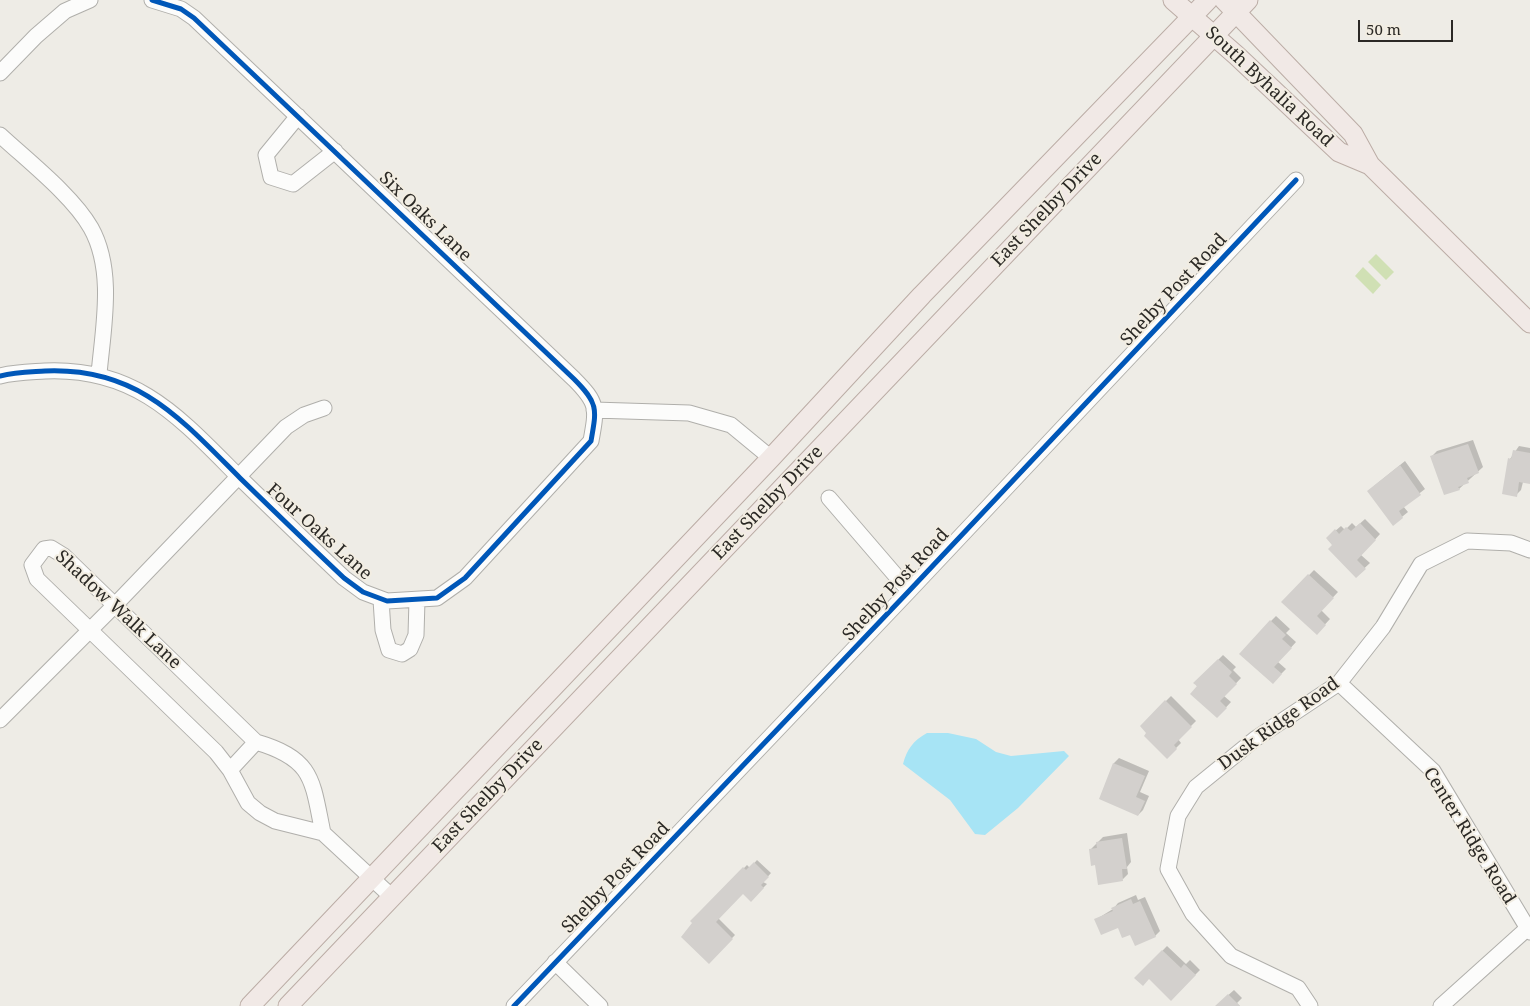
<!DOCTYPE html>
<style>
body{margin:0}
#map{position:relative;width:1530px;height:1006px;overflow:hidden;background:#eeece6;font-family:"Noto Serif",serif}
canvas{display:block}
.scale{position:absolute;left:1358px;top:20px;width:95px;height:22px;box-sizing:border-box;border:2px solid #2b2925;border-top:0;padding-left:6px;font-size:15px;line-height:18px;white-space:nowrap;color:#2b2925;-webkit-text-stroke:4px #f2ede2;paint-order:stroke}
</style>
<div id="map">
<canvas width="1530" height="1006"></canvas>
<div class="scale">50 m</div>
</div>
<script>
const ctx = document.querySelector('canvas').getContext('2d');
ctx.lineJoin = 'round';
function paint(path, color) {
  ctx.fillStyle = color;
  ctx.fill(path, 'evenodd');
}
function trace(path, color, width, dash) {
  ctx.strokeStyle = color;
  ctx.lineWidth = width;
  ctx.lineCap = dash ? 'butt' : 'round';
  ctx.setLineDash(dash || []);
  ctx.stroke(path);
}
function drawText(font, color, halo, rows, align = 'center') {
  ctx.font = font + ' "Noto Serif",serif';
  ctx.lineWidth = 4;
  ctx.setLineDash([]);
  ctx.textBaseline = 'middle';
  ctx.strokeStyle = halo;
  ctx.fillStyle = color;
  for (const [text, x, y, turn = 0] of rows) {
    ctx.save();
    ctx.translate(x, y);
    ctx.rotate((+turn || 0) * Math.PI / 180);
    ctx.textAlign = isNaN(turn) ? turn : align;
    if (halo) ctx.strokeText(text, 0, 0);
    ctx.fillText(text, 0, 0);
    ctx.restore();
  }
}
const green = new Path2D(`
 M1376 254 1394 272 1386 280 1368 262Z
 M1363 267 1381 285 1373 294 1355 276Z`);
const water = new Path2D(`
 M927 733H948L976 739 996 752 1011 756 1064 751 1069 756 1018 808 985 835 975 834 950 800 903 764C907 749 913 741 927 733Z`);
const shadow = new Path2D(`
 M1473 440 1483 467 1459 489 1432 456 1437 451Z
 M1519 446 1530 448V483L1523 482 1521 490 1516 495 1510 459Z
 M1405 461 1425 489 1403 506 1408 512 1393 524 1374 486Z
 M1365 519 1380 534 1361 555 1370 563 1356 576 1327 538 1341 526 1345 530 1352 523 1356 527Z
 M1314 570 1338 592 1321 610 1330 619 1317 633 1283 602Z
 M1276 616 1290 629 1286 633 1296 642 1278 662 1286 669 1273 682 1271 621Z
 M1223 655 1236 667 1233 670 1241 678 1224 696 1231 702 1217 717 1195 683Z
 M1171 696 1196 721 1178 739 1181 743 1167 757 1141 726Z
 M1119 758 1149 771 1140 792 1149 796 1143 810 1138 815 1100 798 1114 763Z
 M1127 833 1131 862 1127 867 1128 874 1123 879 1096 864 1090 850 1103 837Z
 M757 860 771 873 763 882 767 884 751 900 743 892 718 918 735 935 709 962 692 921 747 865 750 868Z
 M1136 895 1138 900 1145 897 1160 931 1155 936 1130 933 1118 926 1095 920 1113 909 1118 903Z
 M1167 946 1186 964 1190 960 1200 970 1171 999 1149 978H1136Z
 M1234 990 1242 998 1237 1003 1240 1006H1216Z`);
const building = new Path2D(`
 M1468 444 1479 473 1467 478 1469 483 1458 487 1460 490 1444 495 1430 456Z
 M1513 450 1530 453V484L1519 482 1517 497 1502 494 1508 458 1511 459Z
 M1400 465 1421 495 1399 511 1403 518 1393 526 1367 491Z
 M1360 523 1376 540 1357 560 1366 569 1356 578 1328 549 1332 545 1326 538 1335 529 1339 534 1346 527 1351 531Z
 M1308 574 1334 598 1317 616 1326 625 1317 635 1281 602Z
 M1270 620 1286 635 1282 639 1292 648 1274 667 1282 674 1273 684 1239 654Z
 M1218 659 1232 672 1229 676 1237 684 1220 701 1227 708 1217 718 1190 694 1197 686 1193 683Z
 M1165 700 1192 727 1174 745 1177 749 1167 759 1144 736 1146 733 1140 726Z
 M1113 763 1145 776 1136 797 1145 801 1138 816 1099 799Z
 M1122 838 1127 869H1122L1123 881 1098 885 1095 865 1091 866 1089 849 1097 848 1096 842Z
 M754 862 769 877 761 885 764 888 751 902 743 894 716 922 733 939 709 964 681 937 692 923 690 921 701 910 743 867 746 870Z
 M1131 899 1133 904 1140 901 1156 937 1135 946 1130 935 1122 938 1118 928 1101 935 1094 919 1113 911 1111 908Z
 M1162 950 1181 968 1184 964 1196 975 1171 1001 1149 979 1143 986 1134 978Z
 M1228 994 1240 1006H1215Z`);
const minor = new Path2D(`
 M0 73 36 36 65 11 90 0
 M298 116 266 155 271 177 293 184 335 151
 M0 135C27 160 73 196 91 228 115 271 103 328 99 374
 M0 376C15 372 30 372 45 371 137 367 180 418 240 478 275 512 309 545 344 578L363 592 387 601 437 598 465 578 591 441C597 408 598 403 574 379L194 18 181 9 152 0
 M594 410 689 413 731 425 771 458
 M829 498 909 591
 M381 600 383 630 389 650 402 654 410 649 416 635 417 600
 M1339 683 1433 771 1530 932
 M0 720 115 605 286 427 304 415 324 408
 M230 770 256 742
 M323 833C312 780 314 759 256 742L64 556 51 548 44 549 32 565 37 579 216 752 230 770 248 803 260 813 275 821 323 833 392 897
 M555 962 600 1006
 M514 1006 909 591 1296 180
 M1310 1006 1298 988 1231 956 1193 914 1168 869 1178 816 1196 787 1255 739 1339 683 1383 627 1421 564 1467 541 1511 543 1530 550
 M1441 1006 1530 926`);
const major = new Path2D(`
 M1173 0 1236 55 1339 152 1370 165
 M1224 0 1353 134 1370 165 1530 323
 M250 1006 771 458 922 295 1208 0
 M288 1006 1248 0`);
const cycleway = new Path2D(`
 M0 376C15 372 30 372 45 371 137 367 180 418 240 478 275 512 309 545 344 578L363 592 387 601 437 598 465 578 591 441C597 408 598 403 574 379L194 18 181 9 152 0
 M514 1006 909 591 1296 180`);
const streetNames = [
 ["South Byhalia Road",1269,87,43],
 ["East Shelby Drive",1047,210,-46],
 ["Six Oaks Lane",425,217,44],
 ["Shelby Post Road",1174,290,-47],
 ["East Shelby Drive",768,503,-46],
 ["Four Oaks Lane",319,532,42],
 ["Shelby Post Road",896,585,-47],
 ["Shadow Walk Lane",118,610,43],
 ["Dusk Ridge Road",1279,724,-36],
 ["East Shelby Drive",488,796,-46],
 ["Center Ridge Road",1469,836,58],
 ["Shelby Post Road",616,878,-46]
];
paint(green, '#d0e0b4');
paint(water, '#a7e4f5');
paint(shadow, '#0003');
paint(building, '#d3d0cd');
trace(minor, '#b0afab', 17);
trace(major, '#bbaca5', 21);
trace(minor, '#fcfcfb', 15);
trace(major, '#f1e9e6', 19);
trace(cycleway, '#0057b8', 5);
drawText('18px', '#2b2925', '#f2ede2', streetNames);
</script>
